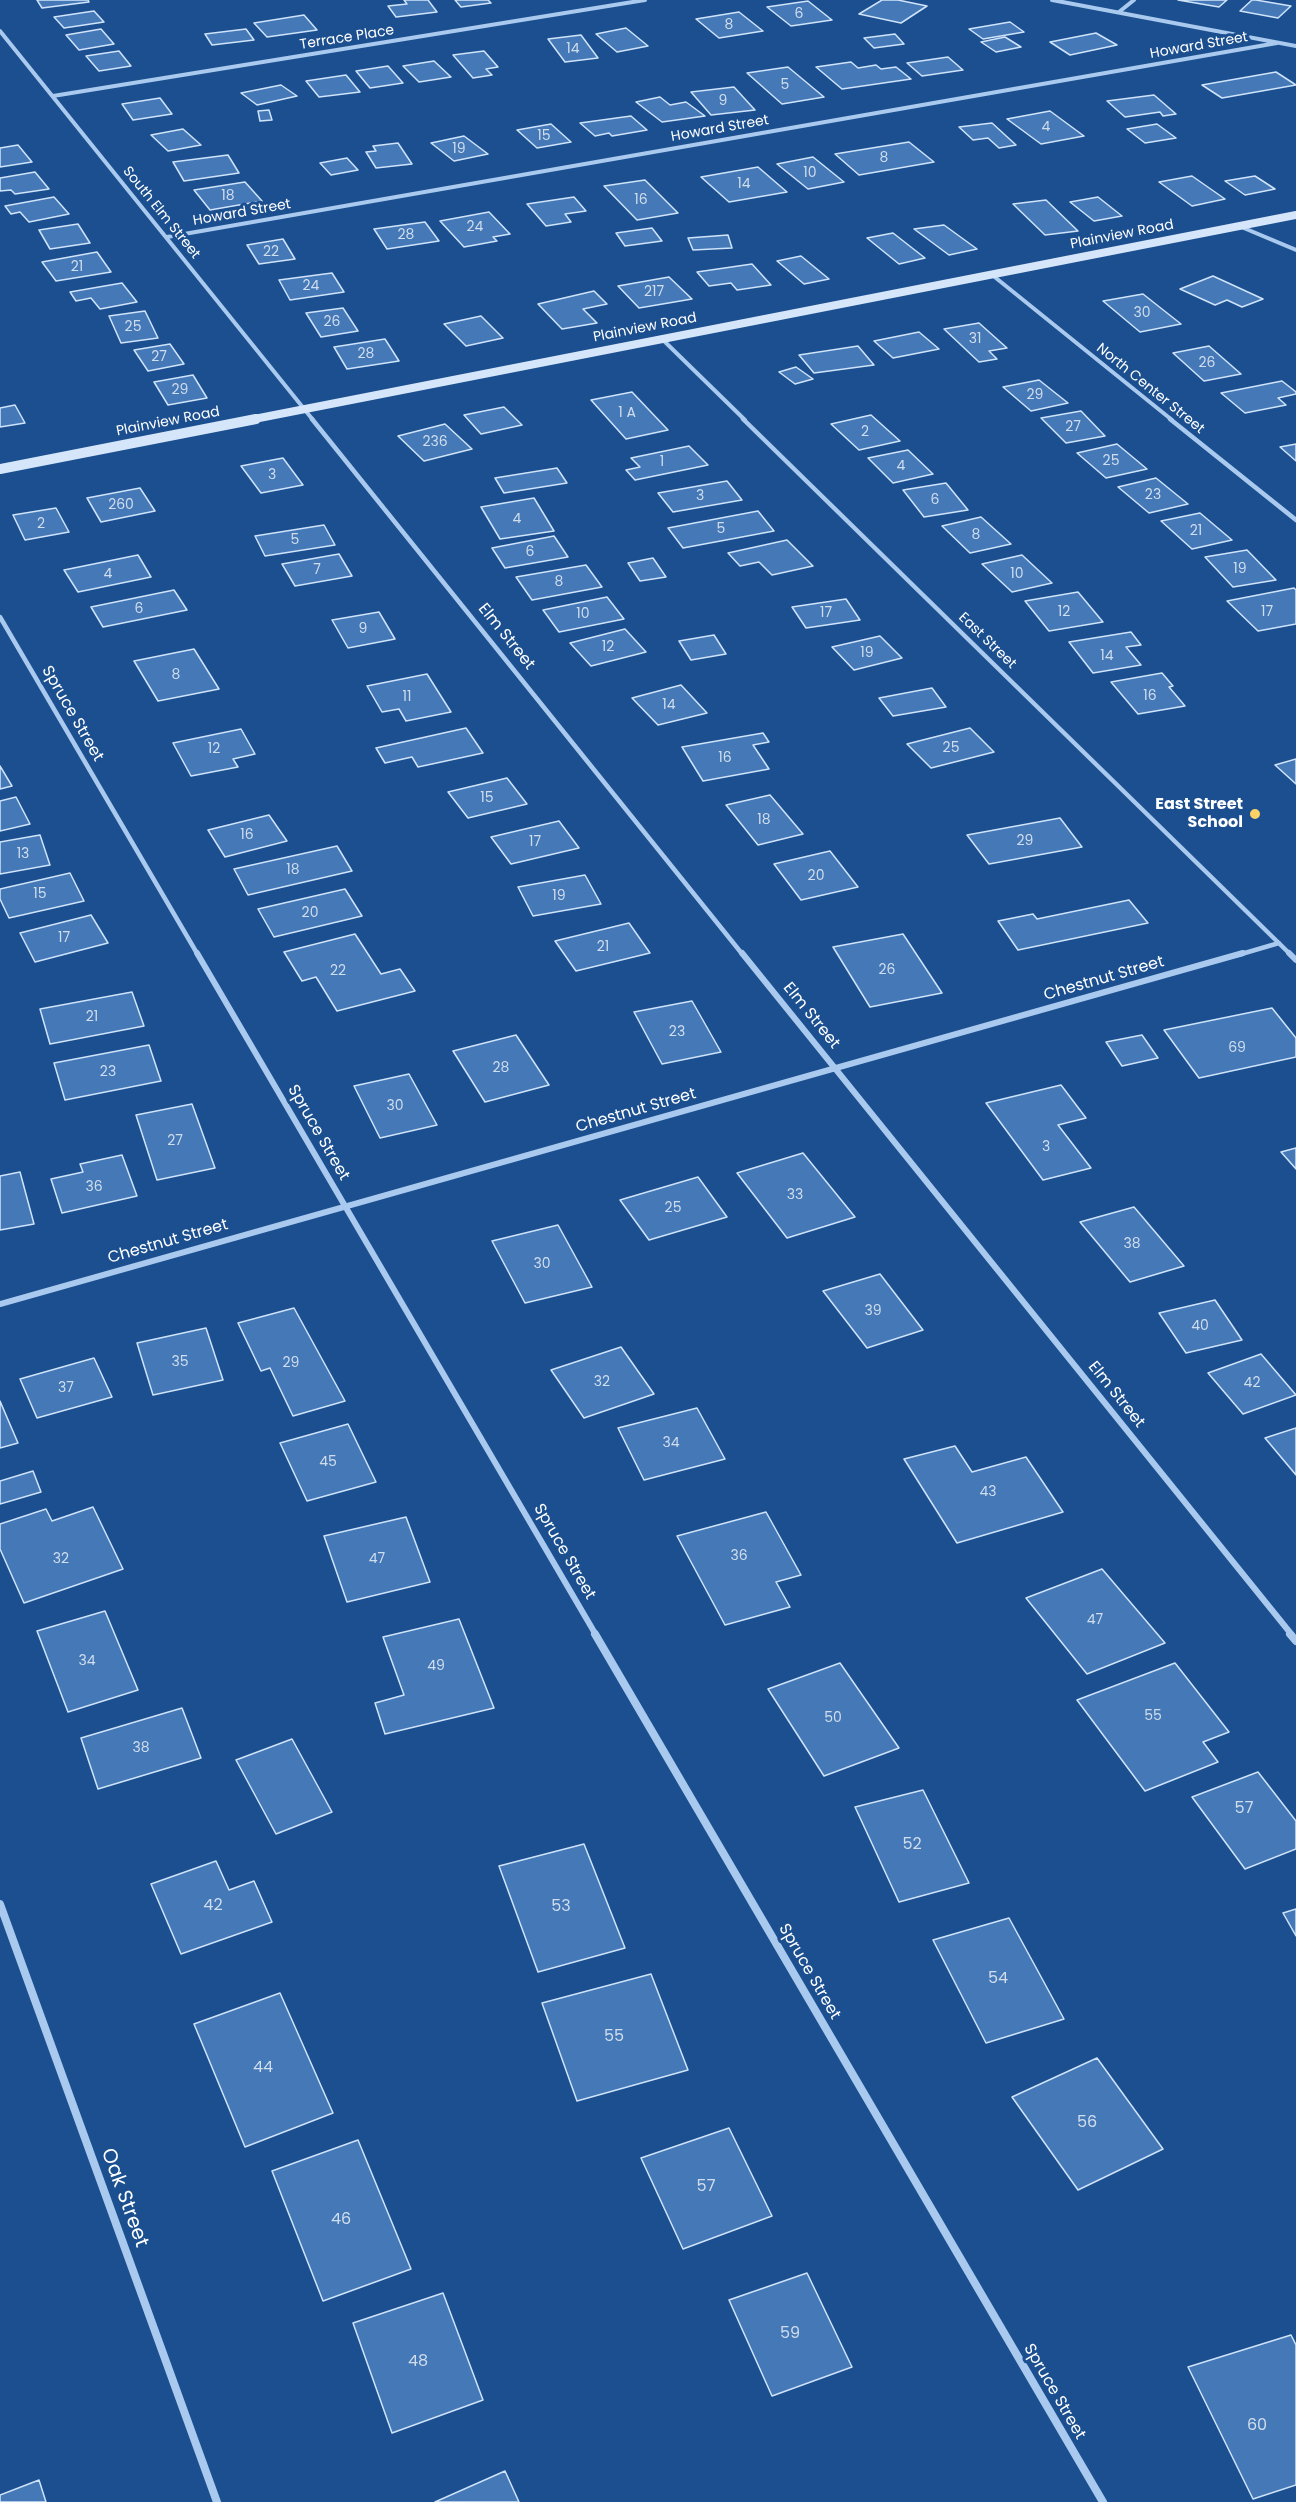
<!DOCTYPE html>
<style>
body{margin:0}
canvas{display:block;background:#1b4f8f}
</style>
<canvas width="1296" height="2502"></canvas>
<script>
const ctx = document.querySelector('canvas').getContext('2d');
ctx.lineJoin = 'round';
function paint(path, color) {
  ctx.fillStyle = color;
  ctx.fill(path, 'evenodd');
}
function trace(path, color, width, dash) {
  ctx.strokeStyle = color;
  ctx.lineWidth = width;
  ctx.lineCap = dash ? 'butt' : 'round';
  ctx.setLineDash(dash || []);
  ctx.stroke(path);
}
function drawText(font, color, halo, rows, align = 'center') {
  ctx.font = font + ' Poppins,sans-serif';
  ctx.lineWidth = 6;
  ctx.setLineDash([]);
  ctx.textBaseline = 'middle';
  ctx.strokeStyle = halo;
  ctx.fillStyle = color;
  for (const [text, x, y, turn = 0] of rows) {
    ctx.save();
    ctx.translate(x, y);
    ctx.rotate((+turn || 0) * Math.PI / 180);
    ctx.textAlign = isNaN(turn) ? turn : align;
    if (halo) ctx.strokeText(text, 0, 0);
    ctx.fillText(text, 0, 0);
    ctx.restore();
  }
}
const building = new Path2D(`
 M37 0H88L89 2 42 8Z
 M404 0H428L437 12 396 17 388 6 407 4Z
 M455 0H488L491 3 461 7Z
 M882 0H898L927 6 901 23 859 14Z
 M1178 0H1227L1219 7Z
 M1252 0H1256L1291 6 1278 18 1240 11Z
 M808 1 832 20 791 26 767 7Z
 M94 11 104 22 64 28 54 17Z
 M739 12 763 31 719 38 696 19Z
 M304 15 317 30 267 37 254 23Z
 M1010 22 1024 32 983 39 969 29Z
 M626 28 648 46 617 52 596 34Z
 M101 29 114 44 79 50 66 35Z
 M246 29 254 40 212 45 205 34Z
 M1096 33 1117 45 1070 55 1050 42Z
 M895 34 904 44 874 48 864 38Z
 M581 35 598 58 565 62 548 39Z
 M1005 37 1021 47 996 52 981 42Z
 M119 51 131 66 99 71 86 56Z
 M484 51 498 67 486 69 492 75 473 78 453 55Z
 M948 57 963 70 922 76 907 63Z
 M434 61 451 77 419 82 403 66Z
 M851 62 858 68 876 65 881 69 896 67 911 79 842 89 816 67Z
 M388 66 403 83 370 88 356 71Z
 M788 67 824 97 782 104 747 73Z
 M1276 72 1296 85 1222 98 1202 85Z
 M346 75 360 92 319 97 306 81Z
 M281 85 297 96 257 105 241 93Z
 M734 87 755 110 711 115 691 92Z
 M1154 95 1176 114 1163 116 1160 112 1125 117 1107 101Z
 M660 97 670 105 686 102 705 116 662 122 636 102Z
 M160 98 172 114 133 120 122 104Z
 M269 110 272 120 260 121 258 111Z
 M1050 111 1084 136 1041 144 1007 119Z
 M631 116 647 130 612 136 609 133 595 136 580 123Z
 M992 123 1016 145 999 148 988 138 973 140 959 127Z
 M551 124 571 142 537 148 517 130Z
 M1157 124 1176 138 1145 143 1127 129Z
 M183 129 201 145 168 151 151 135Z
 M464 136 488 154 454 161 431 143Z
 M909 142 934 162 859 175 835 154Z
 M398 143 412 164 376 168 366 152 376 151 373 146Z
 M18 145 32 162 0 167V148Z
 M228 155 239 173 184 181 173 162Z
 M813 157 844 182 808 189 777 164Z
 M347 158 358 170 331 175 320 163Z
 M758 167 787 192 729 202 701 177Z
 M35 172 49 189 15 194 11 190 0 191V178Z
 M1192 176 1225 199 1192 206 1159 182Z
 M1255 176 1275 189 1245 195 1225 181Z
 M645 180 678 213 637 220 604 186Z
 M245 182 262 201 210 210 194 190Z
 M54 197 69 214 29 222 20 212 11 214 5 206Z
 M574 197 586 211 565 214 571 222 546 226 527 204Z
 M1098 197 1122 216 1094 221 1070 202Z
 M1046 200 1078 231 1045 235 1013 204Z
 M489 212 510 234 493 237 497 241 464 247 440 221Z
 M425 222 439 241 387 249 374 229Z
 M78 224 90 243 50 249 39 230Z
 M944 225 977 249 949 255 914 229Z
 M652 228 662 241 625 246 616 233Z
 M893 233 925 258 899 264 867 238Z
 M728 235 732 248 693 250 688 238Z
 M283 239 295 259 259 264 247 245Z
 M97 252 111 272 56 281 42 262Z
 M801 256 829 279 804 284 777 261Z
 M752 264 771 285 737 290 731 283 709 286 697 272Z
 M332 273 344 292 290 300 279 280Z
 M1213 276 1263 299 1242 307 1227 300 1215 305 1180 289Z
 M669 277 692 299 639 308 618 286Z
 M122 283 137 302 100 309 91 298 76 301 70 292Z
 M594 291 607 304 583 309 597 323 562 329 538 304Z
 M1143 294 1181 324 1140 332 1103 301Z
 M343 308 358 331 321 337 306 313Z
 M145 311 158 338 121 343 109 316Z
 M481 316 503 338 466 346 444 324Z
 M979 323 1007 348 989 351 997 359 979 362 944 329Z
 M919 332 939 349 893 358 874 341Z
 M385 339 399 361 347 369 334 347Z
 M170 344 184 364 148 371 134 350Z
 M858 346 874 365 814 373 799 355Z
 M1209 346 1241 374 1204 381 1173 353Z
 M796 367 813 379 795 384 779 372Z
 M193 375 207 398 168 405 154 382Z
 M1039 380 1068 403 1031 411 1003 387Z
 M1282 381 1296 392V394L1278 398 1286 405 1245 413 1221 393Z
 M632 392 668 430 626 439 591 400Z
 M15 405 25 423 0 427V408Z
 M504 407 522 425 481 434 464 415Z
 M1081 411 1105 436 1066 443 1041 418Z
 M871 415 900 441 859 450 831 424Z
 M445 424 472 449 424 461 398 436Z
 M1117 444 1147 469 1106 478 1077 453Z
 M1296 444V461L1280 447Z
 M689 446 708 465 635 480 626 470 640 467 631 458Z
 M908 450 933 474 893 483 868 458Z
 M283 458 303 485 261 493 241 466Z
 M557 468 567 483 504 493 495 478Z
 M1156 478 1188 504 1149 513 1118 487Z
 M727 481 742 500 673 512 658 493Z
 M946 483 968 510 924 517 903 490Z
 M140 488 155 511 101 522 87 498Z
 M534 498 554 531 500 539 481 507Z
 M56 508 69 532 25 540 13 515Z
 M758 511 774 531 683 548 668 528Z
 M1200 513 1232 540 1192 549 1161 521Z
 M981 517 1011 544 970 553 942 526Z
 M324 525 335 545 265 556 255 536Z
 M554 536 568 557 505 568 492 548Z
 M787 540 813 566 772 575 759 562 740 566 728 553Z
 M1247 550 1276 580 1233 587 1205 557Z
 M339 554 352 576 295 586 282 564Z
 M138 555 151 577 78 592 64 570Z
 M1022 555 1052 583 1012 592 982 564Z
 M653 558 666 577 640 581 628 563Z
 M586 565 602 587 532 600 516 577Z
 M1294 588 1296 590V624L1258 631 1227 601Z
 M174 590 187 610 103 627 91 607Z
 M1078 592 1103 622 1049 631 1025 601Z
 M607 597 624 619 559 632 543 610Z
 M846 599 860 620 806 628 792 607Z
 M379 612 395 639 348 648 332 620Z
 M625 629 646 652 591 666 570 643Z
 M1131 632 1141 645 1126 647 1141 665 1093 673 1069 642Z
 M714 635 726 654 691 660 679 641Z
 M880 636 902 658 854 670 832 647Z
 M194 649 219 689 158 701 134 661Z
 M1162 673 1173 686 1169 687 1185 706 1138 714 1111 682Z
 M427 674 451 712 406 721 399 709 382 712 367 686Z
 M681 685 707 713 658 725 632 698Z
 M932 688 946 707 893 716 879 698Z
 M466 728 483 753 418 767 412 757 385 763 376 748Z
 M970 728 994 752 931 768 907 744Z
 M241 729 255 754 233 759 238 767 191 776 173 743Z
 M763 733 769 742 753 745 769 769 703 781 682 747Z
 M1296 759V784L1275 765Z
 M0 766 12 786 0 789Z
 M507 778 527 804 468 818 448 792Z
 M770 795 803 834 758 845 726 805Z
 M16 797 30 824 0 831V801Z
 M269 815 287 841 225 857 208 830Z
 M1060 818 1082 847 989 864 967 835Z
 M559 821 579 848 511 864 491 837Z
 M40 835 50 865 0 874V842Z
 M337 846 352 871 248 895 234 869Z
 M830 851 858 887 801 900 774 864Z
 M70 873 84 901 9 918 0 899V889Z
 M585 875 601 904 533 916 518 887Z
 M345 889 362 916 274 937 258 909Z
 M1129 900 1148 923 1018 950 998 921 1033 914 1037 919Z
 M91 915 108 943 35 962 20 933Z
 M629 923 650 953 576 971 555 941Z
 M355 934 381 974 400 969 415 991 337 1011 316 977 302 981 284 952Z
 M903 934 942 993 870 1007 833 947Z
 M132 992 144 1026 50 1044 40 1009Z
 M692 1001 721 1052 662 1064 634 1012Z
 M1272 1008 1296 1038V1057L1199 1078 1164 1030Z
 M516 1035 549 1085 485 1102 453 1051Z
 M1142 1035 1158 1058 1122 1066 1106 1042Z
 M149 1045 161 1081 65 1100 54 1063Z
 M409 1074 437 1125 380 1138 354 1086Z
 M1061 1085 1086 1118 1058 1125 1091 1168 1043 1180 986 1103Z
 M192 1104 215 1168 157 1180 136 1115Z
 M1296 1148V1169L1281 1152Z
 M803 1153 855 1217 787 1238 737 1173Z
 M122 1155 137 1196 62 1213 51 1179 83 1172 80 1164Z
 M20 1172 34 1224 0 1230V1176Z
 M698 1177 727 1217 649 1240 620 1200Z
 M1134 1207 1184 1266 1130 1282 1080 1222Z
 M558 1225 592 1287 525 1303 492 1241Z
 M880 1274 923 1330 867 1348 823 1291Z
 M1215 1300 1242 1340 1186 1353 1159 1313Z
 M294 1308 345 1401 293 1416 270 1368 261 1371 238 1323Z
 M206 1328 223 1380 153 1395 137 1343Z
 M621 1347 654 1394 584 1418 551 1370Z
 M1261 1354 1296 1395 1243 1414 1208 1373Z
 M94 1358 112 1397 37 1418 20 1379Z
 M0 1401 18 1443 0 1448Z
 M697 1408 725 1459 644 1480 618 1428Z
 M348 1424 376 1482 307 1501 280 1443Z
 M1296 1428V1475L1265 1438Z
 M955 1446 972 1472 1026 1457 1063 1512 957 1543 904 1459Z
 M33 1471 41 1492 0 1504V1481Z
 M93 1507 123 1569 24 1603 0 1549V1524L46 1509 52 1521Z
 M766 1512 801 1575 776 1582 790 1607 725 1625 677 1536Z
 M406 1517 430 1582 347 1602 324 1536Z
 M1102 1569 1165 1643 1087 1674 1026 1598Z
 M105 1611 138 1690 68 1712 37 1631Z
 M459 1619 494 1708 385 1734 375 1703 404 1695 383 1637Z
 M840 1663 899 1748 824 1776 768 1689Z
 M1175 1663 1229 1732 1203 1742 1218 1762 1145 1791 1077 1700Z
 M182 1708 201 1758 98 1789 81 1738Z
 M292 1739 332 1812 276 1834 236 1760Z
 M1258 1772 1296 1821V1849L1245 1869 1192 1797Z
 M923 1790 969 1883 899 1902 855 1807Z
 M584 1844 625 1948 538 1972 499 1866Z
 M216 1861 229 1890 254 1881 272 1922 181 1954 151 1884Z
 M1296 1909V1936L1283 1913Z
 M1009 1918 1064 2019 986 2043 933 1940Z
 M651 1974 688 2070 577 2101 542 2003Z
 M280 1993 333 2113 245 2147 194 2024Z
 M1097 2058 1163 2149 1078 2190 1012 2097Z
 M729 2128 772 2216 683 2249 641 2158Z
 M358 2140 411 2269 323 2301 272 2171Z
 M807 2273 852 2367 772 2396 729 2300Z
 M443 2293 483 2400 392 2433 353 2323Z
 M1291 2335 1296 2345V2485L1253 2499 1188 2367Z
 M505 2471 519 2502H435Z
 M39 2480 46 2502H0V2495Z`);
const streetFar3 = new Path2D(`
 M1052 0 1296 46
 M1119 12 1134 0
 M0 31 313 420
 M53 96 645 0
 M1239 226 1296 250
 M167 237 1277 43
 M991 274 1172 420
 M662 339 745 420`);
const streetFar2 = new Path2D(`
 M312 419 743 955
 M743 419 1291 955
 M1170 419 1296 520
 M0 617 198 955
 M1238 955 1279 943`);
const streetFar1 = new Path2D(`
 M197 953 596 1635
 M742 953 1292 1635
 M1289 953 1296 960
 M0 1304 1243 953`);
const street = new Path2D(`
 M595 1634 1103 2502
 M1290 1634 1296 1641
 M0 1904 217 2502`);
const secondaryFar1 = new Path2D(`
 M249 420 1296 215`);
const secondary = new Path2D(`
 M0 469 256 419`);
const markers = [
 [1255,814,6,"#ffd166"]
];
const numberNames = [
 ["6",799,14],
 ["8",729,25],
 ["14",573,49],
 ["5",785,85],
 ["9",723,101],
 ["4",1046,127],
 ["15",544,136],
 ["19",459,149],
 ["8",884,158],
 ["10",810,173],
 ["14",744,184],
 ["18",228,196],
 ["16",641,200],
 ["24",475,227],
 ["28",406,235],
 ["22",271,252],
 ["21",77,267],
 ["24",311,286],
 ["217",654,292],
 ["30",1142,313],
 ["26",332,322],
 ["25",133,327],
 ["31",975,339],
 ["28",366,354],
 ["27",159,357],
 ["26",1207,363],
 ["29",180,390],
 ["29",1035,395],
 ["1 A",627,413],
 ["27",1073,427],
 ["2",865,432],
 ["236",435,442],
 ["25",1111,461],
 ["1",662,462],
 ["4",901,466],
 ["3",272,475],
 ["23",1153,495],
 ["3",700,496],
 ["6",935,500],
 ["260",121,505],
 ["4",517,519],
 ["2",41,524],
 ["5",721,529],
 ["21",1196,531],
 ["8",976,535],
 ["5",295,540],
 ["6",530,552],
 ["19",1240,569],
 ["7",317,570],
 ["4",108,574],
 ["10",1017,574],
 ["8",559,582],
 ["6",139,609],
 ["12",1064,612],
 ["17",1267,612],
 ["17",826,613],
 ["10",583,614],
 ["9",363,629],
 ["12",608,647],
 ["19",867,653],
 ["14",1107,656],
 ["8",176,675],
 ["16",1150,696],
 ["11",407,697],
 ["14",669,705],
 ["25",951,748],
 ["12",214,749],
 ["16",725,758],
 ["15",487,798],
 ["18",764,820],
 ["16",247,835],
 ["29",1025,841],
 ["17",535,842],
 ["13",23,854],
 ["18",293,870],
 ["20",816,876],
 ["15",40,894],
 ["19",559,896],
 ["20",310,913],
 ["17",64,938],
 ["21",603,947],
 ["26",887,970],
 ["22",338,971],
 ["21",92,1017],
 ["23",677,1032],
 ["69",1237,1048],
 ["28",501,1068],
 ["23",108,1072],
 ["30",395,1106],
 ["27",175,1141],
 ["3",1046,1147],
 ["36",94,1187],
 ["33",795,1195],
 ["25",673,1208],
 ["38",1132,1244],
 ["30",542,1264],
 ["39",873,1311],
 ["40",1200,1326],
 ["35",180,1362],
 ["29",291,1363],
 ["32",602,1382],
 ["42",1252,1383],
 ["37",66,1388],
 ["34",671,1443],
 ["45",328,1462],
 ["43",988,1492],
 ["36",739,1556],
 ["32",61,1559],
 ["47",377,1559],
 ["47",1095,1620],
 ["34",87,1661],
 ["49",436,1666],
 ["55",1153,1716],
 ["50",833,1718],
 ["38",141,1748]
];
const farStreetnames = [
 ["Terrace Place",347,38,-9],
 ["Howard Street",1199,46,-10],
 ["Howard Street",720,129,-10],
 ["South Elm Street",161,213,51],
 ["Howard Street",242,213,-10],
 ["Plainview Road",1122,235,-11],
 ["Plainview Road",645,328,-11],
 ["North Center Street",1150,389,39],
 ["Plainview Road",168,422,-11],
 ["East Street",987,641,44]
];
const streetNames = [
 ["Elm Street",506,637,51],
 ["Spruce Street",72,714,60],
 ["Chestnut Street",1104,979,-16],
 ["Elm Street",811,1016,51],
 ["Chestnut Street",636,1111,-16],
 ["Spruce Street",318,1133,60],
 ["Chestnut Street",168,1242,-16],
 ["Elm Street",1116,1395,51],
 ["Spruce Street",564,1552,60],
 ["Spruce Street",809,1972,60],
 ["Spruce Street",1054,2392,60]
];
const poiNames = [
 ["East Street",1243,805],
 ["School",1243,823]
];
const nearNumbernames = [
 ["57",1244,1809],
 ["52",912,1845],
 ["42",213,1906],
 ["53",561,1907],
 ["54",998,1979],
 ["55",614,2037],
 ["44",263,2068],
 ["56",1087,2123],
 ["57",706,2187],
 ["46",341,2220],
 ["59",790,2334],
 ["48",418,2362],
 ["60",1257,2426]
];
const nearStreetnames = [
 ["Oak Street",124,2198,70]
];
paint(building, '#4478b7');
trace(building, '#cfe3fa', 1.5);
trace(streetFar3, '#a9c9ee', 4);
trace(streetFar2, '#a9c9ee', 4.5);
trace(streetFar1, '#a9c9ee', 6);
trace(street, '#a9c9ee', 8);
trace(secondaryFar1, '#d6e6fa', 8);
trace(secondary, '#d6e6fa', 10);
for (const [x, y, r, color] of markers) {
  const dot = new Path2D();
  dot.arc(x, y, r, 0, 2 * Math.PI);
  ctx.fillStyle = color;
  ctx.fill(dot);
  trace(dot, '#1b4f8f', 2);
}
drawText('14px', '#d0dded', null, numberNames);
drawText('14px', '#fff', '#1b4f8f', farStreetnames);
drawText('16px', '#fff', '#1b4f8f', streetNames);
drawText('bold 16px', '#fff', '#1b4f8f', poiNames, 'right');
drawText('16px', '#d0dded', null, nearNumbernames);
drawText('20px', '#fff', '#1b4f8f', nearStreetnames);
</script>
